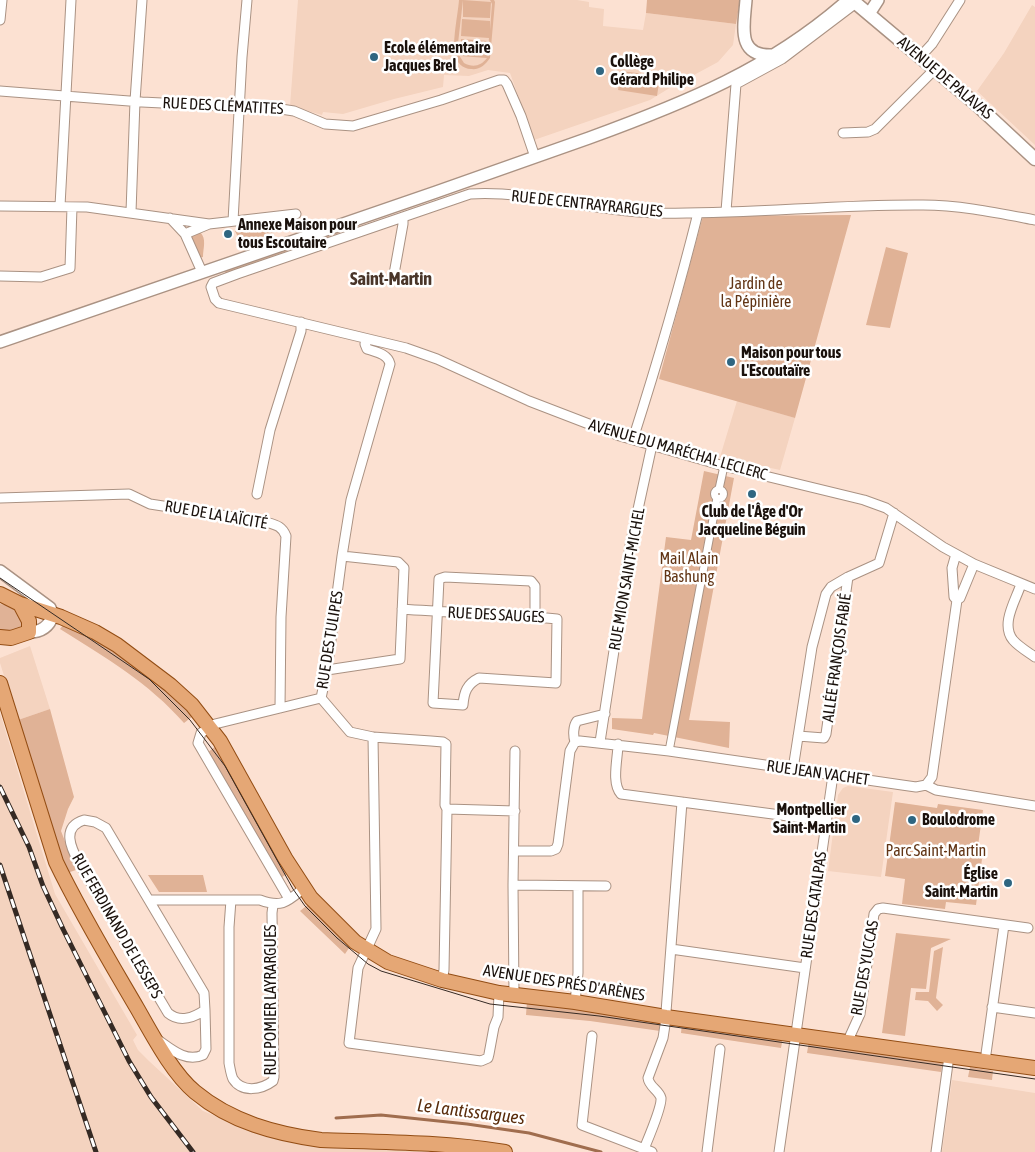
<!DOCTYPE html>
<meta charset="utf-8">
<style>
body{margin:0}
canvas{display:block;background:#fce1d2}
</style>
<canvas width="1035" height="1152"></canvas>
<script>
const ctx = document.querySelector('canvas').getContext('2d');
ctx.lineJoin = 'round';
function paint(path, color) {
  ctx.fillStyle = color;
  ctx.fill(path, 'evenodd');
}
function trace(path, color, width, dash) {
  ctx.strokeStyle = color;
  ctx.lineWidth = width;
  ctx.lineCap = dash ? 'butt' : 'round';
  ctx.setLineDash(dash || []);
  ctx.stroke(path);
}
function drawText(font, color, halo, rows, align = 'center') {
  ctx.font = font + ' "Asap Condensed",sans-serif';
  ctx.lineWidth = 5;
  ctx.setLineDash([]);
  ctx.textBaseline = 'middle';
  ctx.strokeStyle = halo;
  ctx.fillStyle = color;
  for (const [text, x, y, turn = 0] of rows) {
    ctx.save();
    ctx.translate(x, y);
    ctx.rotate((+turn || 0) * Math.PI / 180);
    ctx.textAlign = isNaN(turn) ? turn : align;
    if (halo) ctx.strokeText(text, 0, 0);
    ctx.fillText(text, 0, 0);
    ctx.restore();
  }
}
const built = new Path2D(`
 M298 0H577L589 2V7L604 9 603 26 643 30 646 13 736 24 733 45 718 62 668 89 650 100 534 140 510 73 488 70 469 76 444 75 443 87 394 99 343 114 323 112 322 115 290 106Z
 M1032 5 1035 7V145L977 91 1004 53Z
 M737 401 795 418 780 470 720 457Z
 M30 646 50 709 18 720 0 663V658Z
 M0 713 55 894 137 1035 133 1040 138 1050 149 1061 203 1111 246 1128 284 1140 421 1152H0Z
 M848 786 893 792 881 877 828 871 838 795 843 788Z
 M952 1080 1035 1093V1152H942Z`);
const green = new Path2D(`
 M459 0H463L457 52 464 63C473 68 481 66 487 58L460 56 461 39 488 41V48L489 38 461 36 462 19 490 21V30L492 4 491 2 490 18 463 17V0L491 2 490 0H494L495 2 490 58C485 65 480 70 471 69 463 69 456 62 455 55 452 41 458 14 459 0Z
 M647 0H740L736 24 646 13Z
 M621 71 660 76 657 96 618 90Z
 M851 215 795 418 659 379 703 216Z
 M352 223 354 228 225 273 223 267Z
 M278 226 280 230 238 247 235 239 238 237 235 231 240 229Z
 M200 232C207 239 203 248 203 257L198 258 191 241V236Z
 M886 247 908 253 890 328 866 325Z
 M704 471 734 478 689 720 730 722 729 748 654 733 653 735 612 729V718L642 719 666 537 691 540Z
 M0 604 6 605 17 610 23 623 20 628 13 633 0 632Z
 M63 625C111 640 159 680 193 716L184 723C149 683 105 657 60 629Z
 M50 709 74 797 68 809 61 831 76 870 67 873 49 826 41 790 18 720Z
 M216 746 282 862 287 874 279 879 207 753Z
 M895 802 937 808 938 804 983 810 977 853 982 859 976 905 946 902 945 909 902 904 905 879 885 876Z
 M148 875H203L207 892H159Z
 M310 903 338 935 351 945 345 954 300 911Z
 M896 933 951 939 931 948 926 989 911 988 905 1036 882 1033Z
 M943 947 936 998 943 1005 937 1011 928 1001 915 1000 916 992H929L934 951Z
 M527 1001 661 1020 660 1031 590 1021 526 1015Z
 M682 1023 783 1037 781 1048 681 1033Z
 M809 1041 943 1060 941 1072 807 1053Z
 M970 1067 993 1071 992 1080 968 1077Z`);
const stream = new Path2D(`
 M336 1118 381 1115 467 1124 529 1133 601 1152`);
const pedestrian = new Path2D(`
 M719 489 724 466
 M714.5 494a4.5 4.5 0 1 1 9 0a4.5 4.5 0 1 1-9 0Z
 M669 751 717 498`);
const minor = new Path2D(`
 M0 20 2 0
 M920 57 932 44 960 0
 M0 91 142 102 281 109 294 111 325 124 353 126 441 100 499 80H504L507 84 521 116 535 157
 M843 133 868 132 875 129 935 69
 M0 206 87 207 209 224
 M60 206 71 0
 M726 211 736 84 782 59 856 3
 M131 212 135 101 142 0
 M170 218 185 234 202 272
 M1035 220C998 213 960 205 923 205 834 204 746 215 658 213 596 212 530 190 470 194L237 274 213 283 211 287 215 299 219 303 406 348 437 359 529 401 620 436 724 466 864 500 886 508 943 547 974 564 1035 589
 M233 221 242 57 247 0
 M185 234 209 224 296 214
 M394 274 403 224V217
 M0 276 41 277 70 268 72 207
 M633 439C657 364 679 289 698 213
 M257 494 270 430 301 331V322
 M0 498 129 494 150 504 266 522C276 525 282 526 286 536L281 617 280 708
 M956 554 952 568 954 597 957 600
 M1021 584C1016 600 1000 624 1013 640 1019 647 1028 652 1035 657
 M402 609C454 613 506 614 557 619L556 683 479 678C467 684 464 692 463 705L433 703 439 579 445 577 531 581 535 586V617
 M327 670 400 659 404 568 398 562 342 556
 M321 698 327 670 342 556 351 500 390 364C388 354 376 352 367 349L365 344 366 339
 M321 698 350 732 373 737 431 741 443 742 446 744 445 805 447 809 444 970 442 980
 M798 736 824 738 826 734 848 577 879 563 894 513
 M373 737 376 929 358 968 349 1043 481 1061 488 1058 489 1054 494 1027 498 1017 499 993
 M575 742C573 736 573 726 577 721L605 714
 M600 742 630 546 652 445
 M618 744C618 758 611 783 621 794L826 821
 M793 769 812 647 826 594 831 587 848 577
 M926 785 932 777 957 600 960 598 974 564
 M447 809 515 811
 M84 820 95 822 106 828 204 993 205 1010C193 1018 180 1023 168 1013L79 863C71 848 61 827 84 820Z
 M514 851H551L556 849 558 844 570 751 575 742 580 741 669 751 902 785 916 787 926 785 936 790 1035 806
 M513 885 606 886
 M289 899 198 743 201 733 215 724 321 698
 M149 900H260C282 908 287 902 304 888
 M231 900 229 927V1063C230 1068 231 1075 233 1079 242 1093 261 1090 273 1081L274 1077 272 913 273 905
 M671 949 805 968
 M514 995 513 885 515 751
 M575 1002 578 973V886
 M992 1007 1035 1013
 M592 1036 582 1125 652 1152
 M850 1036 860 1014 874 914 878 909 883 908 1028 928
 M158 1040C171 1049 186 1063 203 1055L206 1049 205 1010
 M985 1061 1004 925
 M644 1149C648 1139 662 1107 661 1098 659 1090 649 1087 648 1078L663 1038 665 1025 682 802
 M707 1152 720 1049
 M779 1152 833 775
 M936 1152 949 1056`);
const tertiary = new Path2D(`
 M746 0C744 26 736 57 773 55
 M869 14 878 0
 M0 342C145 292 291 242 436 192 487 174 538 156 589 138 685 103 770 69 848 0
 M0 571 50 608 53 615C49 627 41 632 29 632`);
const secondary = new Path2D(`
 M852 0 977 105 1035 159`);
const primary = new Path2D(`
 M0 594 20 604 61 617 95 632 117 645 170 685 192 705 220 741 285 858 311 898 355 942 388 962 442 980 499 993 575 1002 666 1017 1035 1068
 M0 637 11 638 29 632V621L20 604
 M0 683 56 862C80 912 109 960 137 1008 152 1034 172 1073 195 1092 231 1122 276 1134 321 1140 383 1142 444 1142 505 1152`);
const tram = new Path2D(`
 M0 578 149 679 190 720 225 766 293 889 305 906 337 938 368 964 381 971 490 1004 599 1016 1035 1079`);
const rail = new Path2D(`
 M0 787 29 847 43 886 63 929 129 1061 151 1097 193 1152
 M0 865 96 1152`);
const markers = [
 [374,57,5,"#2f6681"],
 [600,71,5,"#2f6681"],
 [228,234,5,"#2f6681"],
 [731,362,5,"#2f6681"],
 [752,494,5,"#2f6681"],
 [856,819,5,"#2f6681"],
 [912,820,5,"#2f6681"],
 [1008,883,5,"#2f6681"]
];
const poiNames = [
 ["Ecole élémentaire",384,48],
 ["Jacques Brel",384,66],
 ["Collège",610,62],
 ["Gérard Philipe",610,80],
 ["Annexe Maison pour",238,225],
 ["tous Escoutaire",238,243],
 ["Maison pour tous",741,353],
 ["L'Escoutaïre",741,371],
 ["Club de l'Âge d'Or",752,512,"center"],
 ["Jacqueline Béguin",752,530,"center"],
 ["Montpellier",846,810,"right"],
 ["Saint-Martin",846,828,"right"],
 ["Boulodrome",922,820],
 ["Église",998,874,"right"],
 ["Saint-Martin",998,892,"right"]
];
const streetNames = [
 ["AVENUE DE PALAVAS",945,78,40],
 ["RUE DES CLÉMATITES",223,106,3],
 ["RUE DE CENTRAYRARGUES",587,204,6],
 ["AVENUE DU MARÉCHAL LECLERC",678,450,16],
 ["RUE DE LA LAÏCITÉ",216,515,10],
 ["RUE MION SAINT-MICHEL",627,579,-80],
 ["RUE DES SAUGES",496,615,3],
 ["RUE DES TULIPES",330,640,-81],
 ["ALLÉE FRANÇOIS FABIÉ",837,658,-82],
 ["RUE JEAN VACHET",818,773,8],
 ["RUE DES CATALPAS",814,905,-82],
 ["RUE FERDINAND DE LESSEPS",117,926,60],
 ["RUE DES YUCCAS",865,968,-80],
 ["AVENUE DES PRÉS D'ARÈNES",564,983,9],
 ["RUE POMIER LAYRARGUES",271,1000,-90]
];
const parkNames = [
 ["Jardin de",756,284],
 ["la Pépinière",756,302],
 ["Mail Alain",689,559],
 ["Bashung",689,577],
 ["Parc Saint-Martin",936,851]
];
const neighbourhoodNames = [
 ["Saint-Martin",391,279]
];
const waterNames = [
 ["Le Lantissargues",471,1112,7]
];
paint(built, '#f4d3bf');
paint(green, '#e0b296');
trace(stream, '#a06d4e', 3);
trace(pedestrian, '#aa9283', 9);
trace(minor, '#aa9283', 11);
trace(tertiary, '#aa9283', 14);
trace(secondary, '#aa9283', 15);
trace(primary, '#934d14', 16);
trace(pedestrian, '#fff', 7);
trace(minor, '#fff', 9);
trace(tertiary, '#fff', 11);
trace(secondary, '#fff', 12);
trace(primary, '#e5a775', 14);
trace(tram, '#352a24', 1);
trace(rail, '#352a24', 5);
trace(rail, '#fff', 3, [9]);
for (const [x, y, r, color] of markers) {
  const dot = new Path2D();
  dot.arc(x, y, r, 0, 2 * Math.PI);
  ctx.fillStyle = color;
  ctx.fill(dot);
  trace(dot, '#fff', 2);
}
drawText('bold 16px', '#1a110c', '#fff', poiNames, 'left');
drawText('16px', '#1a110c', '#fff', streetNames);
drawText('16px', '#613414', '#fff', parkNames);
drawText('bold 18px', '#493529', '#fff', neighbourhoodNames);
drawText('italic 18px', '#592c0b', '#fff', waterNames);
</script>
